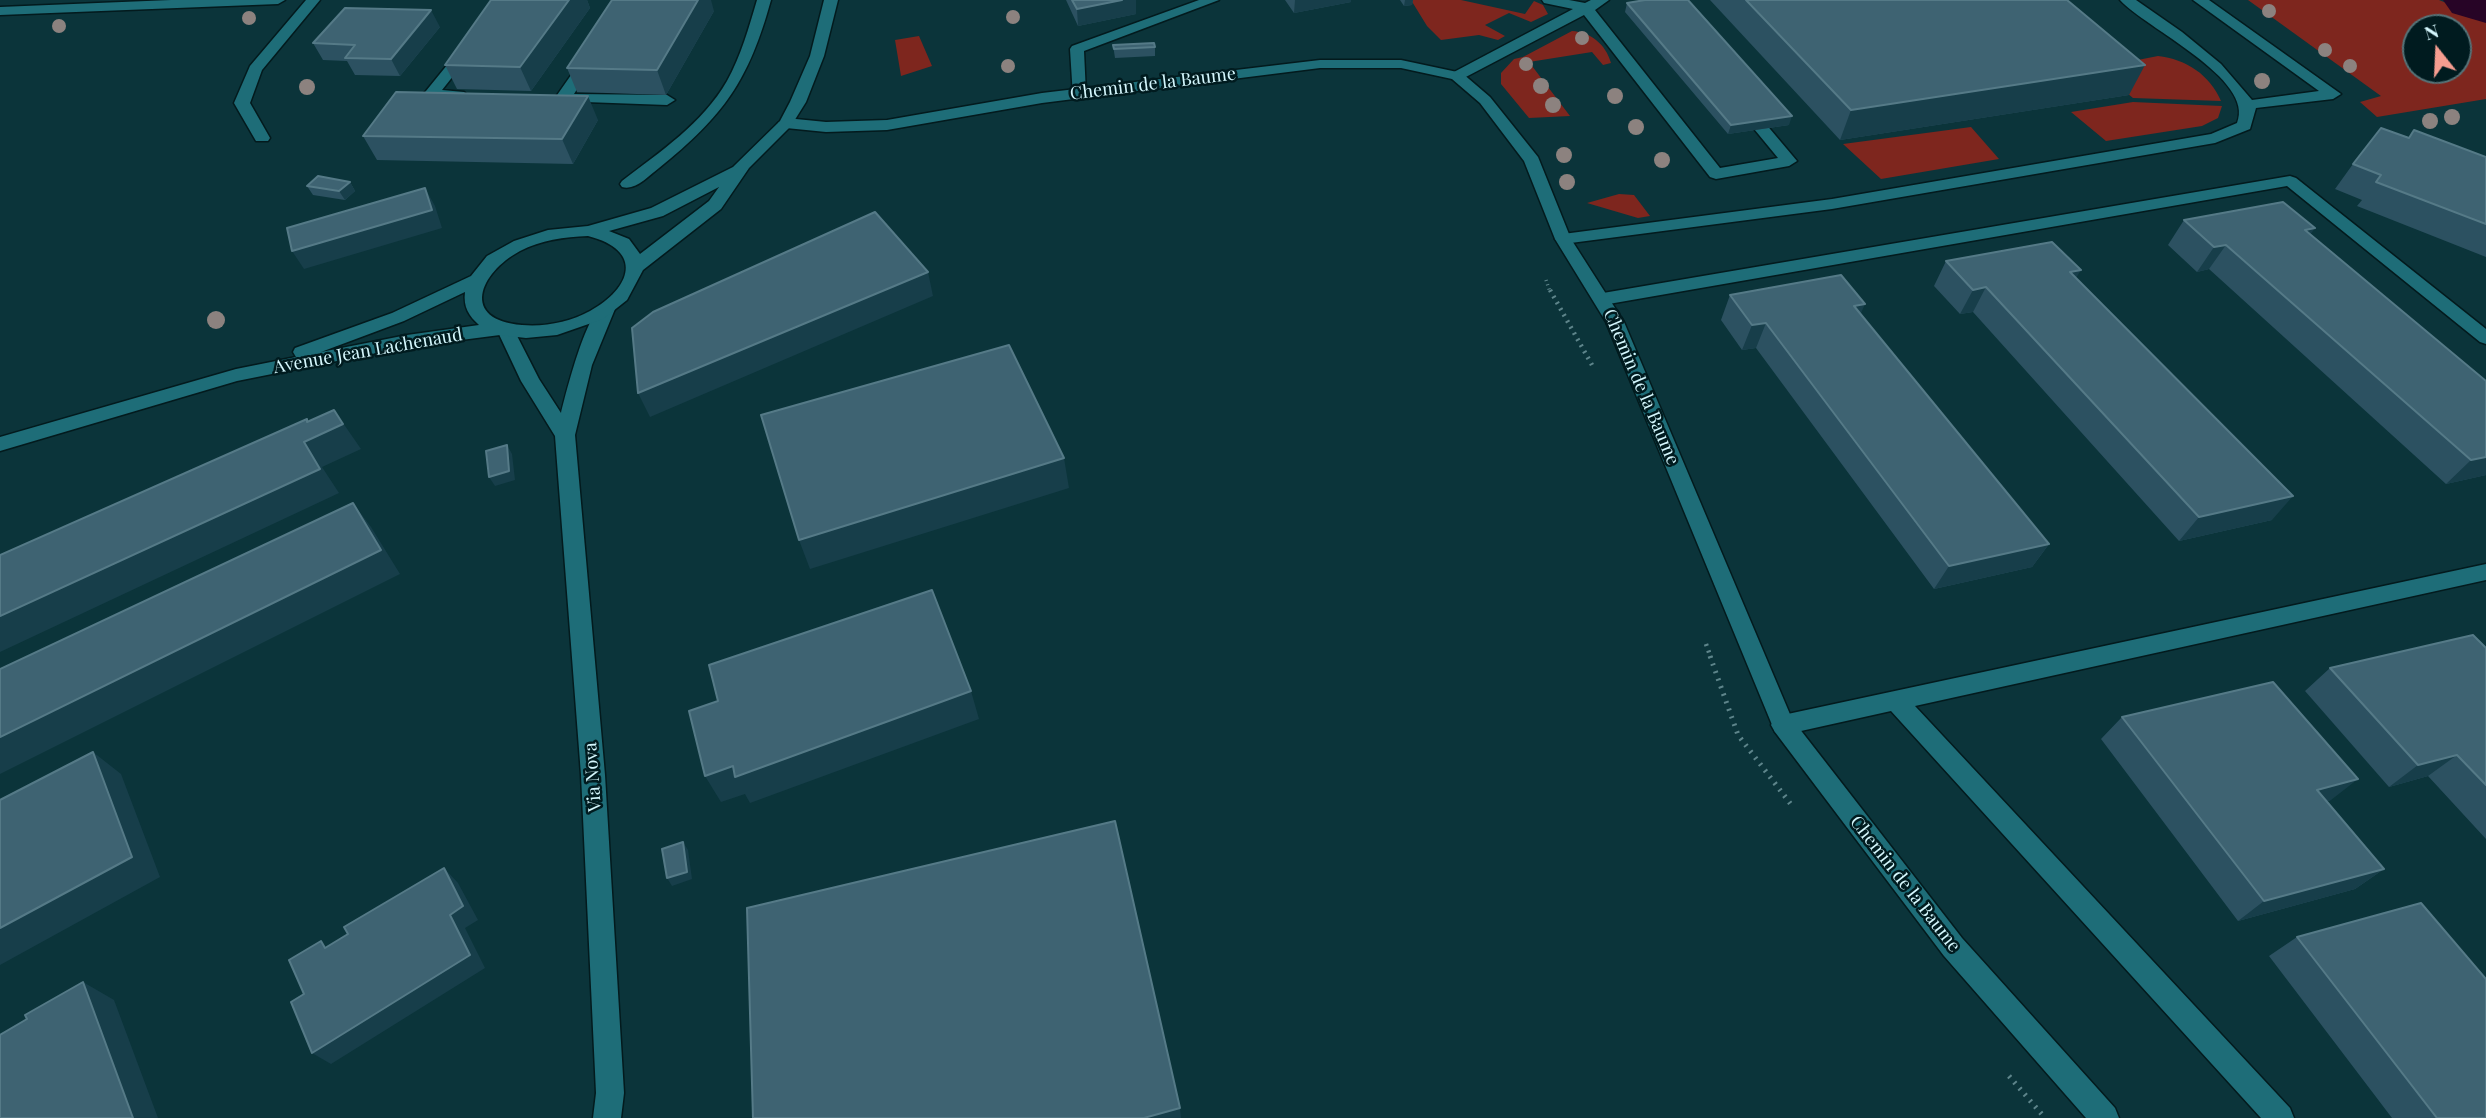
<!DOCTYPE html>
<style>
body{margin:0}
#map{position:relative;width:2486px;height:1118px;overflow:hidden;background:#0b343a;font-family:"Playfair Display",serif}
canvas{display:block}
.north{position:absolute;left:2402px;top:14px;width:70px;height:70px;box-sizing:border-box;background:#001b1f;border:2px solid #557378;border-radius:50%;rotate:342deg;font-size:19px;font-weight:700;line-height:28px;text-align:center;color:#d4f7fd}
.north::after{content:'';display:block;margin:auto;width:24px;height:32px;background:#f59d90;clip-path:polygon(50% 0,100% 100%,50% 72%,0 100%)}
</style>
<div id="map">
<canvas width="2486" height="1118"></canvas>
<div class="north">N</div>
</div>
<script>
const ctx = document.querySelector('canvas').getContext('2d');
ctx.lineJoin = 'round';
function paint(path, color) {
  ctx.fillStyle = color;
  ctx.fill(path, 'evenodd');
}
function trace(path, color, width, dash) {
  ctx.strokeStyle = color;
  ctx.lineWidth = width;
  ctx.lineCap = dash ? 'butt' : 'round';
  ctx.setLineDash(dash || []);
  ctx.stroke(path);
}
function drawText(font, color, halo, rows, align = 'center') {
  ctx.font = font + ' "Playfair Display",serif';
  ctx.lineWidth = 5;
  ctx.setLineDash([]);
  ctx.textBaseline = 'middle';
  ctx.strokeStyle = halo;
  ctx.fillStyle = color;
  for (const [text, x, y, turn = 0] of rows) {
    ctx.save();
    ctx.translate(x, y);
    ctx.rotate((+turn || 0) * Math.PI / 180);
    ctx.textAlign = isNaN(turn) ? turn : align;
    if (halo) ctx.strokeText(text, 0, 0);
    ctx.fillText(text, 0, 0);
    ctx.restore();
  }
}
const green = new Path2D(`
 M1411 0H1461L1525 14 1534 1 1543 5 1548 14 1531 22 1509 13 1485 25 1505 36 1498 40 1479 35 1441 40 1427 26Z
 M2248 0H2439L2486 19V99L2377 117 2360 102 2381 96ZM2416 28H2458V70H2416Z
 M1572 31C1590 32 1606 44 1611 63L1603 65 1592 52 1529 62 1570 116 1529 118 1501 84V73L1514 59 1523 57Z
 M919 36 932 66 901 76 895 40Z
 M2158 56C2186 59 2210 75 2221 101L2133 98 2097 68Z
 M2133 102 2222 106 2218 118 2202 126 2106 141 2071 112Z
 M1971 127 1999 159 1881 179 1843 144Z
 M1619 194 1634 195 1650 216 1638 218 1587 203Z`);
const river = new Path2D(`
 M2443 0H2486V23L2452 13Z`);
const pathFar2 = new Path2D(`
 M1546 280 1550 292`);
const pathFar1 = new Path2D(`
 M1550 290 1592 365
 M1706 644 1711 658`);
const path = new Path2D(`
 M1710 656 1738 735 1793 807
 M2009 1076 2045 1118`);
const service = new Path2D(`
 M171 0H285L278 4 0 15V7Z
 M306 0H320L262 70 250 103 270 138 268 141H256L234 103 250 66Z
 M757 0H771C749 80 724 116 659 168 648 176 636 191 622 187L620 184 622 181C660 152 703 123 727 81 741 56 749 27 757 0Z
 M1199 0H1219L1084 51 1086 94 1078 99 1073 97 1070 49 1072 46Z
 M1542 0H1569L1585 3 1591 0H1609L1595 10 1720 168 1778 158 1736 107 1744 102 1749 104 1797 161 1789 166 1716 179 1710 177 1584 15 1462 79H1452L1450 76 1452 73 1573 9 1544 3Z
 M2120 0H2136L2182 32 2221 64 2252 100 2319 91 2193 0H2209L2341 94 2333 99 2256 108 2250 129 2215 143 1832 209 1563 244 1555 239 1563 234 1832 199 2211 134 2237 123C2256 79 2145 28 2120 0Z
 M466 47 473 51 442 90 464 92 467 95 464 98 426 97 423 94 426 91 461 48Z
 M588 57 595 61 574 94 667 95 675 100 667 105 558 101 555 98 583 58Z
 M2290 176 2296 178 2486 329V344L2480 342 2287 186 1603 305 1594 299 1603 293Z
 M2486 564V580L1915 706 2290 1108 2294 1118H2261L1891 711 1783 735 1775 732 1771 725 1775 718 1783 715Z`);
const minor = new Path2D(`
 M1320 60H1401L1462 73 1490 97 1538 157 1571 239 1624 322 1792 719 1962 938 2115 1108 2119 1118H2086L1944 956 1775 732 1606 322 1555 239 1524 161 1480 103 1452 79 1401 68H1320L1042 103 887 130 826 132 786 128 778 123 786 118 826 122 887 120 1042 93Z
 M606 303 615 309 592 365 575 435 605 775 624 1093 621 1118H593L596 1093 581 775 555 436 521 381 497 330 500 326H512L539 379 561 413C566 393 587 308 606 303Z`);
const tertiary = new Path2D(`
 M824 0H838L824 56 806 102 791 126 749 168 721 209 643 270 627 300 603 319 557 335 526 338 500 335 407 347 237 381 0 451V437L236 369 296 357 293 352 295 348 392 313 471 276 487 256 514 241 548 230 588 226 651 208 733 167 780 121 790 102 810 56ZM719 187 709 201 640 254 629 239 609 231 663 216ZM588 236C644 250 632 288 590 311 570 322 545 327 522 325 460 320 479 273 520 251 541 240 564 237 588 236ZM465 292C463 307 469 316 479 325L407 335 321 352 404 321Z`);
const trees = [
 [2269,11,7],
 [1013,17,7],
 [249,18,7],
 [59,26,7],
 [1582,38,7],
 [2325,50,7],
 [1526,64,7],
 [1008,66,7],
 [2350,66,7],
 [2262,81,8],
 [1541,86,8],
 [307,87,8],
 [1615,96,8],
 [1553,105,8],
 [2452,117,8],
 [2430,121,8],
 [1636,127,8],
 [1564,155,8],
 [1662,160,8],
 [1567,182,8],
 [216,320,9]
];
const wall = new Path2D(`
 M491 0H587L590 8 531 91 457 89 445 65Z
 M1066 0H1136V14L1078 26Z
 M1285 0H1351V2L1294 13Z
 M1400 0H1413L1412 5 1404 6Z
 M1710 0H2067L2129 95 1840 140Z
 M1627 3 1789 125 1728 134 1625 12Z
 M714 11 666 95 577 92 567 68Z
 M440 27 400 76 355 75 347 61 323 60 313 43Z
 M1113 45 1155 47V56L1115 58Z
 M598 120 573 164 377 160 363 136Z
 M2409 138 2486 157V257L2357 206 2362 200 2335 189 2353 164Z
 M350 182 355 191 345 200 313 195 307 186Z
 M2184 220 2310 235 2486 381V475L2446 484 2209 269 2197 272 2168 245Z
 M1946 261 2076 278 2272 520 2179 541 1973 312 1960 314 1934 286Z
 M1730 295 1861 315 2049 544 2032 567 1934 589 1756 348 1742 350 1721 320Z
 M2486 648V839L2428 776 2389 787 2305 691 2330 668Z
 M2122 717 2331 800 2327 801 2384 869 2355 889 2238 921 2101 739Z
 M2297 937 2486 1118H2392L2269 956Z`);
const shadedWall = new Path2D(`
 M569 0H587L590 8 531 91 520 67Z
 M694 0H711L714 11 666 95 657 70Z
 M1122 0H1136V14L1078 26 1077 9Z
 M1295 0H1351V2L1294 13Z
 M1405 0H1413L1412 5 1404 6Z
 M431 10 440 27 400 76 391 59Z
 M2145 65 2129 95 1840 140 1851 110Z
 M588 96 598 120 573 164 562 139Z
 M1792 116 1789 125 1728 134 1731 125Z
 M350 182 355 191 345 200 339 191Z
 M425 188 435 206 442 228 304 269 292 251Z
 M2315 228 2297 253 2305 230Z
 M2226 245 2209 269 2197 272 2214 247Z
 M2081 270 2066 294 2070 272Z
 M928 272 933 296 650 417 638 393Z
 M1986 287 1973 312 1960 314 1973 290Z
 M1865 304 1854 329V306Z
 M1766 323 1756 348 1742 350 1752 325Z
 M334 410 361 449 322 467 339 493 0 652V616L304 442 307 422V419L319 435Z
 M507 445 512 454 515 480 495 486 489 477Z
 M2486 457V475L2446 484 2471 460Z
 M1064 458 1069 488 810 569 799 540Z
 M2293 496 2272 520 2179 541 2199 517Z
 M353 503 371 527 400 574 0 774V737Z
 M2049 544 2032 567 1934 589 1949 566Z
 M971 691 979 719 750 803 745 794 721 802 705 776 733 766Z
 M93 752 121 774 160 877 0 965V928Z
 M2457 755 2428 776 2389 787 2418 765Z
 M2358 779 2331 800 2291 811 2317 790Z
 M683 842 688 850 692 879 672 886 667 878Z
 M444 868 458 883 478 920 465 928 485 968 331 1064 312 1053Z
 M2384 869 2355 889 2238 921 2264 901Z
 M83 982 114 1000 158 1118H133Z
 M1180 1108 1181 1118H1144Z`);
const building = new Path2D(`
 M491 0H569L520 67 445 65Z
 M612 0H698L657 70 567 68Z
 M1072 0H1122L1077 9Z
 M1645 0H1688L1792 116 1731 125 1627 3Z
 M1746 0H2067L2145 65 1851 110Z
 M345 8 431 10 391 59 345 58 355 45 313 43Z
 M1154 43 1155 47 1114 49 1113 45Z
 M396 92 588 96 562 139 363 136Z
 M2381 128 2409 138 2414 130 2486 157V224L2376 182 2381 175 2353 164Z
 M318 176 350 182 339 191 307 186Z
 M425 188 432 210 292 251 287 228Z
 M2283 202 2315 228 2305 230 2486 381V457L2471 460 2226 245 2214 247 2184 220Z
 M875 212 928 272 638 393 632 328 653 312Z
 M2052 242 2081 270 2070 272 2293 496 2199 517 1986 287 1973 290 1946 261Z
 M1841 275 1865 304 1854 306 2049 544 1949 566 1766 323 1752 325 1730 295Z
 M1009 345 1064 458 799 540 761 415Z
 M334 410 343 424 304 442 320 469 0 616V555L307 419V422Z
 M507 445 509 471 489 477 486 451Z
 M353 503 381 550 0 737V669Z
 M932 590 971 691 735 777 733 766 705 776 689 711 718 701 709 665Z
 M2473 635 2486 648V785L2457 755 2418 765 2330 668Z
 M2273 682 2358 779 2317 790 2384 869 2264 901 2122 717Z
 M93 752 132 857 0 928V800Z
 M1115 821 1180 1108 1144 1118H753L747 908Z
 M683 842 687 872 667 878 662 849Z
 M444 868 463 906 450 915 470 955 312 1053 291 1002 304 994 289 960 321 941 325 948 348 934 344 927Z
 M2421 903 2486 979V1118H2437L2297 937Z
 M83 982 133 1118H0V1035L27 1019 25 1015Z`);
const streetNames = [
 ["Chemin de la Baume",1153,84,-7],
 ["Avenue Jean Lachenaud",368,351,-10],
 ["Chemin de la Baume",1641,387,67],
 ["Via Nova",593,777,-94],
 ["Chemin de la Baume",1905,884,52]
];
paint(green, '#7e261e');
paint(river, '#270426');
trace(service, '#031a1d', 3);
trace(minor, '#031a1d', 3);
trace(tertiary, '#031a1d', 3);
trace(pathFar2, '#5e858b', 3.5, [1, 3.5]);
trace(pathFar1, '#5e858b', 4.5, [2, 5]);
trace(path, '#5e858b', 5, [2, 6]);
paint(service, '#1e6d78');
paint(minor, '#1e6d78');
paint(tertiary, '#1e6d78');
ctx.fillStyle = '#8c827f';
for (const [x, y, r] of trees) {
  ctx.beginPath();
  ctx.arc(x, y, r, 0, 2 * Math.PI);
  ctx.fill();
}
paint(wall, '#2c5161');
paint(shadedWall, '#173e4a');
paint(building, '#3e6372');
trace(building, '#557a87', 2);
drawText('18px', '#d4f7fd', '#001b1f', streetNames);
</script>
